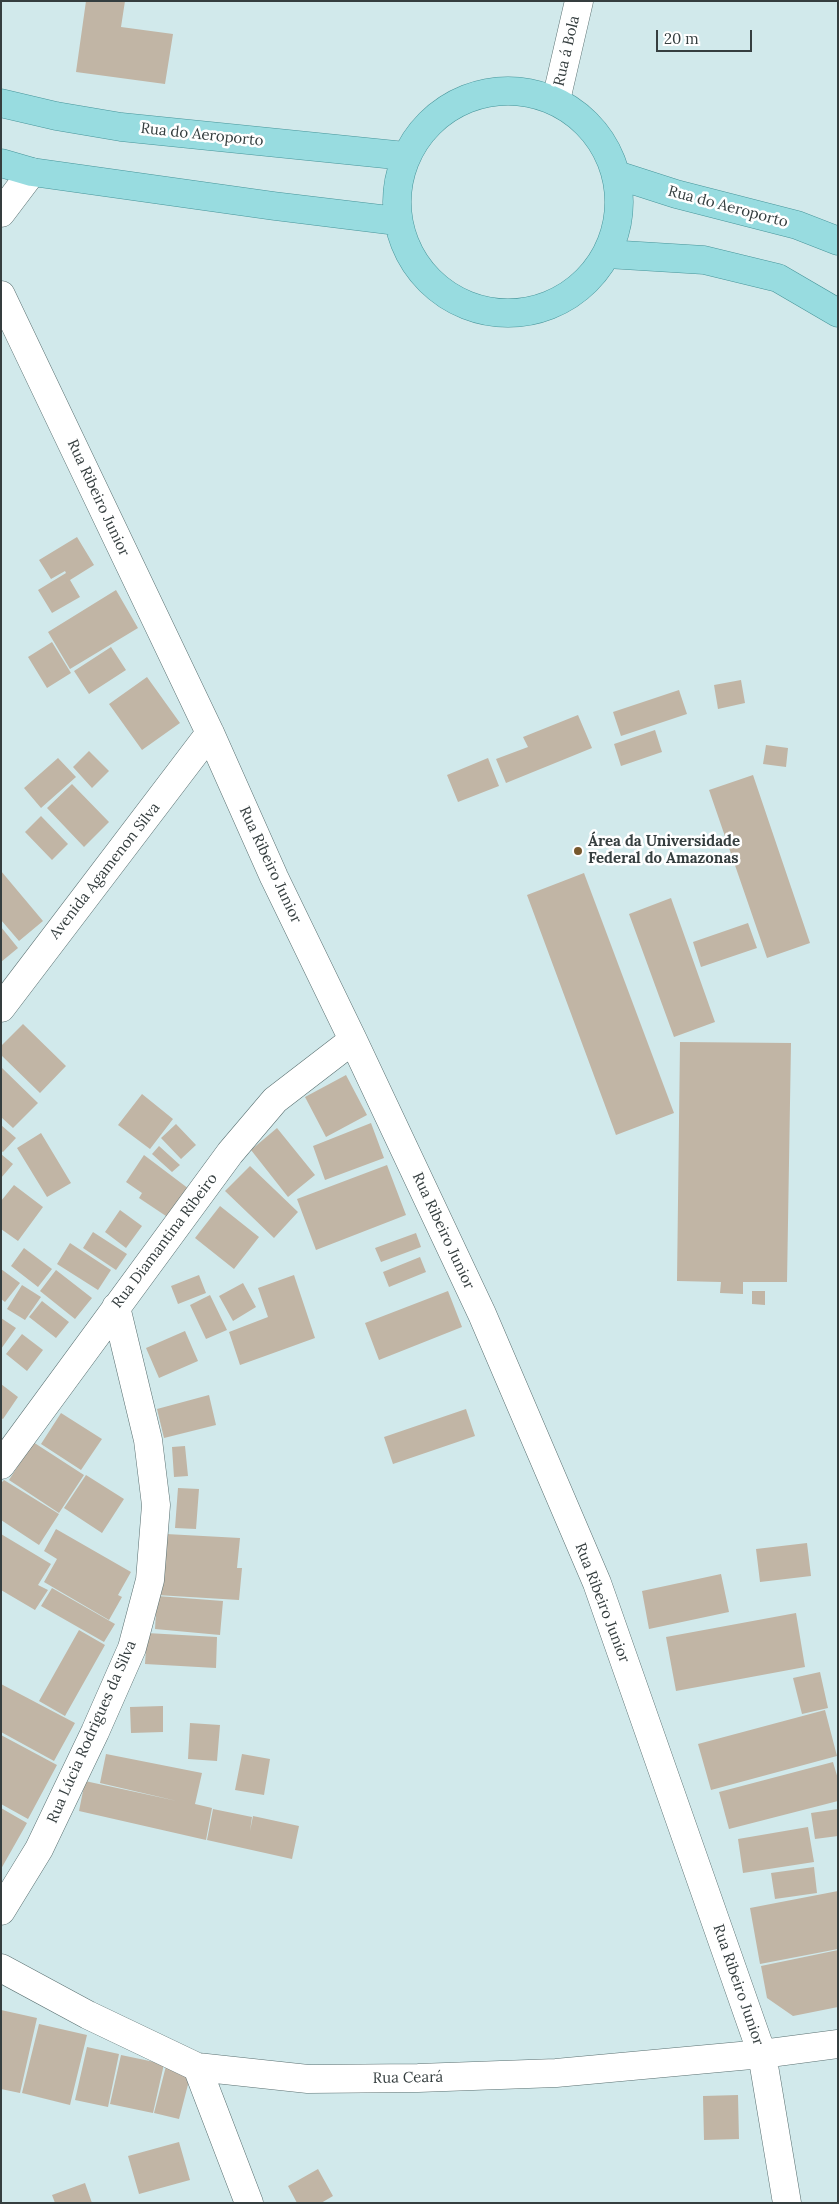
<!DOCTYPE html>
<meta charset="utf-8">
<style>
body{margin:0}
#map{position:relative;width:839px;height:2204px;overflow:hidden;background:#d1e9eb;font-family:Lora,serif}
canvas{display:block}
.frame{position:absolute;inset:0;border:2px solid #353e3f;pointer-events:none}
.scale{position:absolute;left:656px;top:30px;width:96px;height:22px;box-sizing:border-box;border:2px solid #353e3f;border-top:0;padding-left:6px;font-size:15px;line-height:18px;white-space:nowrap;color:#353e3f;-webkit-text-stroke:4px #fff;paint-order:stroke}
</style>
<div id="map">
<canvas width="839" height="2204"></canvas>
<div class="frame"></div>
<div class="scale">20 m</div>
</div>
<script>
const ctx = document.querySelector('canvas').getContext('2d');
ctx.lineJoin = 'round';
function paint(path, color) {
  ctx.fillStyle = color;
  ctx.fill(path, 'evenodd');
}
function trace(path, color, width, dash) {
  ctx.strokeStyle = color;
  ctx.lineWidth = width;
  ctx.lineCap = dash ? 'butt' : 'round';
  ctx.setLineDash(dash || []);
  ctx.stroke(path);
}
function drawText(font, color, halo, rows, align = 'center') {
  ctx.font = font + ' Lora,serif';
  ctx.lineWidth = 5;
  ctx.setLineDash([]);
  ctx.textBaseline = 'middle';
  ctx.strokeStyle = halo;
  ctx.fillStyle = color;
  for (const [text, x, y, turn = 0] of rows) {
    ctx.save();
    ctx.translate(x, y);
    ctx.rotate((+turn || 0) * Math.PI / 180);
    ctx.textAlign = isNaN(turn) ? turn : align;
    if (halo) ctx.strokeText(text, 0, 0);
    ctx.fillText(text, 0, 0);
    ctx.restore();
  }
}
const building = new Path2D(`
 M86 1H125L121 27 173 34 165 84 76 72Z
 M77 537 94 565 70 580 80 597 52 613 38 590 66 573 65 571 51 579 39 560Z
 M116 590 138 628 70 669 48 632Z
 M52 642 71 673 47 688 28 657Z
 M111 647 126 670 89 694 74 671Z
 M147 677 180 723 142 750 109 704Z
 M741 680 745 703 718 709 714 685Z
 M679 690 687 714 621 736 613 712Z
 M578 715 592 748 506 783 496 759 528 747 523 737Z
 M655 730 662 752 621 766 614 744Z
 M766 745 788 748 786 767 763 764Z
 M89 751 109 771 92 788 73 767Z
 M58 758 76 777 41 808 24 788Z
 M488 758 499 786 458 802 447 775Z
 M753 775 810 943 767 958 709 790Z
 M72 784 109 822 84 847 47 808Z
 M41 816 68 844 52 860 25 832Z
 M1 871 43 921 19 941 1 920Z
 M584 873 674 1113 616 1135 527 895Z
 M671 898 715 1022 674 1037 629 914Z
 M748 923 757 948 701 967 693 942Z
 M1 927 18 948 1 962Z
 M23 1024 66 1066 40 1093 1 1055V1046Z
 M680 1042 791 1043 787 1282H743V1294L720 1293 721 1282 677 1281Z
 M1 1067 38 1103 13 1128 1 1117Z
 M346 1075 367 1115 326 1137 305 1097Z
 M142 1094 173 1119 150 1149 118 1125Z
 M371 1123 384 1158 325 1180 313 1146Z
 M176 1124 196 1145 181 1159 161 1138Z
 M1 1125 16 1138 3 1152 1 1151Z
 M277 1128 315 1175 288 1197 251 1150Z
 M41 1133 71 1183 47 1197 17 1148Z
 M159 1146 180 1165 172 1172 152 1154Z
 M1 1154 13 1164 1 1178Z
 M144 1155 189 1189 169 1218 139 1198 142 1193 126 1182Z
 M387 1165 406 1215 316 1250 297 1199Z
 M250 1166 298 1212 274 1238 225 1191Z
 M14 1185 43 1207 18 1241 1 1229V1201Z
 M220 1206 259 1237 234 1269 195 1238Z
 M120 1210 142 1226 126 1248 105 1232Z
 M93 1232 127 1254 116 1270 83 1248Z
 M416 1233 421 1247 381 1262 375 1248Z
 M70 1243 111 1270 98 1290 57 1264Z
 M24 1248 52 1269 38 1287 11 1266Z
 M420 1257 426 1272 389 1287 383 1272Z
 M1 1269 20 1283 5 1302 1 1299Z
 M56 1270 92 1298 75 1319 40 1291Z
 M199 1275 206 1293 178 1304 171 1286Z
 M294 1275 315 1338 240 1365 229 1332 268 1317 258 1288Z
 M243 1283 256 1307 233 1321 219 1296Z
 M22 1285 41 1297 25 1320 7 1309Z
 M448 1291 462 1327 379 1360 365 1323Z
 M752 1291H765V1305L752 1304Z
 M210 1295 227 1330 206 1339 190 1305Z
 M42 1301 69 1322 56 1338 29 1317Z
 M1 1318 16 1328 1 1349Z
 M185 1331 198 1361 159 1378 146 1348Z
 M22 1334 43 1350 27 1371 6 1354Z
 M1 1384 18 1397 3 1419 1 1418Z
 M209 1395 216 1425 164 1438 157 1409Z
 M466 1409 475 1436 393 1464 384 1437Z
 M61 1413 102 1439 81 1470 41 1444Z
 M33 1442 84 1475 59 1513 9 1480Z
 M185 1446 188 1476 174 1477 172 1447Z
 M86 1475 124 1499 102 1533 64 1508Z
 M4 1480 59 1514 39 1545 1 1520V1483Z
 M178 1488 199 1489 196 1529 175 1528Z
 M56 1529 131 1572 118 1595 122 1597 109 1620 44 1582 57 1559 44 1551Z
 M1 1534 51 1564 38 1585 48 1590 35 1610 1 1590Z
 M166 1534 240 1538 237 1568H242L239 1600 157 1595Z
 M807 1543 811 1576 760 1582 756 1549Z
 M721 1574 729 1612 649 1629 642 1591Z
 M52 1588 115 1624 104 1642 41 1606Z
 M157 1596 223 1601 220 1635 155 1629Z
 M796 1613 805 1667 676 1691 666 1637Z
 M79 1630 105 1645 65 1716 39 1701Z
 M147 1633 217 1637 216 1668 145 1664Z
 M820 1672 828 1708 802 1714 793 1678Z
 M1 1684 75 1723 54 1761 1 1732Z
 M163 1706V1732L131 1733 130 1707Z
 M825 1710 837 1756 711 1790 698 1744Z
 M190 1723 220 1725 217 1761 188 1759Z
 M1 1735 57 1765 28 1819 1 1804Z
 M106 1754 202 1773 195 1804 212 1808 206 1840 79 1811 85 1781 177 1801 100 1783Z
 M242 1754 270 1759 264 1795 235 1790Z
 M833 1762 838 1779V1801L729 1829 719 1792Z
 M1 1808 27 1823 1 1869Z
 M213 1809 252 1817 250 1831 253 1816 299 1826 292 1859 207 1840Z
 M838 1809V1836L815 1839 811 1813Z
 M808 1827 814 1862 743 1873 738 1839Z
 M814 1867 817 1893 775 1899 771 1873Z
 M838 1891V1949L760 1964 750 1908Z
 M838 1950V2007L793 2016 767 1998 761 1966Z
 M1 2010 37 2018 20 2093 1 2089Z
 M39 2024 87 2035 70 2105 22 2093Z
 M87 2047 119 2054 108 2107 75 2100Z
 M121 2055 164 2064 153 2113 110 2104Z
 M166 2066 191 2073 179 2119 154 2113Z
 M738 2095 739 2139 704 2140 703 2096Z
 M179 2142 190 2180 139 2194 128 2156Z
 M318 2169 333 2196 321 2203H297L288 2186Z
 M85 2183 92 2203H55L52 2195Z`);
const minor = new Path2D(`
 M556 100 579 1
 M1 213 32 172
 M1 295 210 733 274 877 353 1040 482 1314 597 1583 762 2054 787 2203
 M1 1008 210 733
 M1 1465 230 1153 275 1100 353 1040
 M1 1911 39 1849 95 1732 132 1648 150 1580 156 1505 148 1440 116 1307
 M1 1968 88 2015 197 2067 308 2079 418 2078 556 2073 762 2054 838 2044
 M197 2067 249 2203`);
const major = new Path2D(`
 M397 202a111 111 0 1 1 222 0a111 111 0 1 1-222 0Z
 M1 103 56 116 121 127 405 156
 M1 163 32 172 274 206 397 221
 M617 175 676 194 797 225 838 241
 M607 254 704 260 778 278 838 313`);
const markers = [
 [578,851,5,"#77582d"]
];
const streetNames = [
 ["Rua á Bola",567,51,-77],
 ["Rua do Aeroporto",202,135,6],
 ["Rua do Aeroporto",728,207,15],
 ["Rua Ribeiro Junior",98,498,65],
 ["Rua Ribeiro Junior",270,865,65],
 ["Avenida Agamenon Silva",105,871,-52],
 ["Rua Ribeiro Junior",443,1231,65],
 ["Rua Diamantina Ribeiro",165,1241,-53],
 ["Rua Ribeiro Junior",602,1603,69],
 ["Rua Lúcia Rodrigues da Silva",92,1732,-66],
 ["Rua Ribeiro Junior",738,1985,71],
 ["Rua Ceará",408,2078,-1]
];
const poiNames = [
 ["Área da Universidade",588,842],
 ["Federal do Amazonas",588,859]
];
paint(building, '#c1b5a5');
trace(minor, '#5a7071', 29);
trace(major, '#48959a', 29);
trace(minor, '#fff', 28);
trace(major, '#98dce0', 28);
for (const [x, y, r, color] of markers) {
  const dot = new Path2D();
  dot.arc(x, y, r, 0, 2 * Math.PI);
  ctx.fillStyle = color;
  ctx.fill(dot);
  trace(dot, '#fff', 2);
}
drawText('15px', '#353e3f', '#fff', streetNames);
drawText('bold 15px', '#353e3f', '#fff', poiNames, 'left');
</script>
